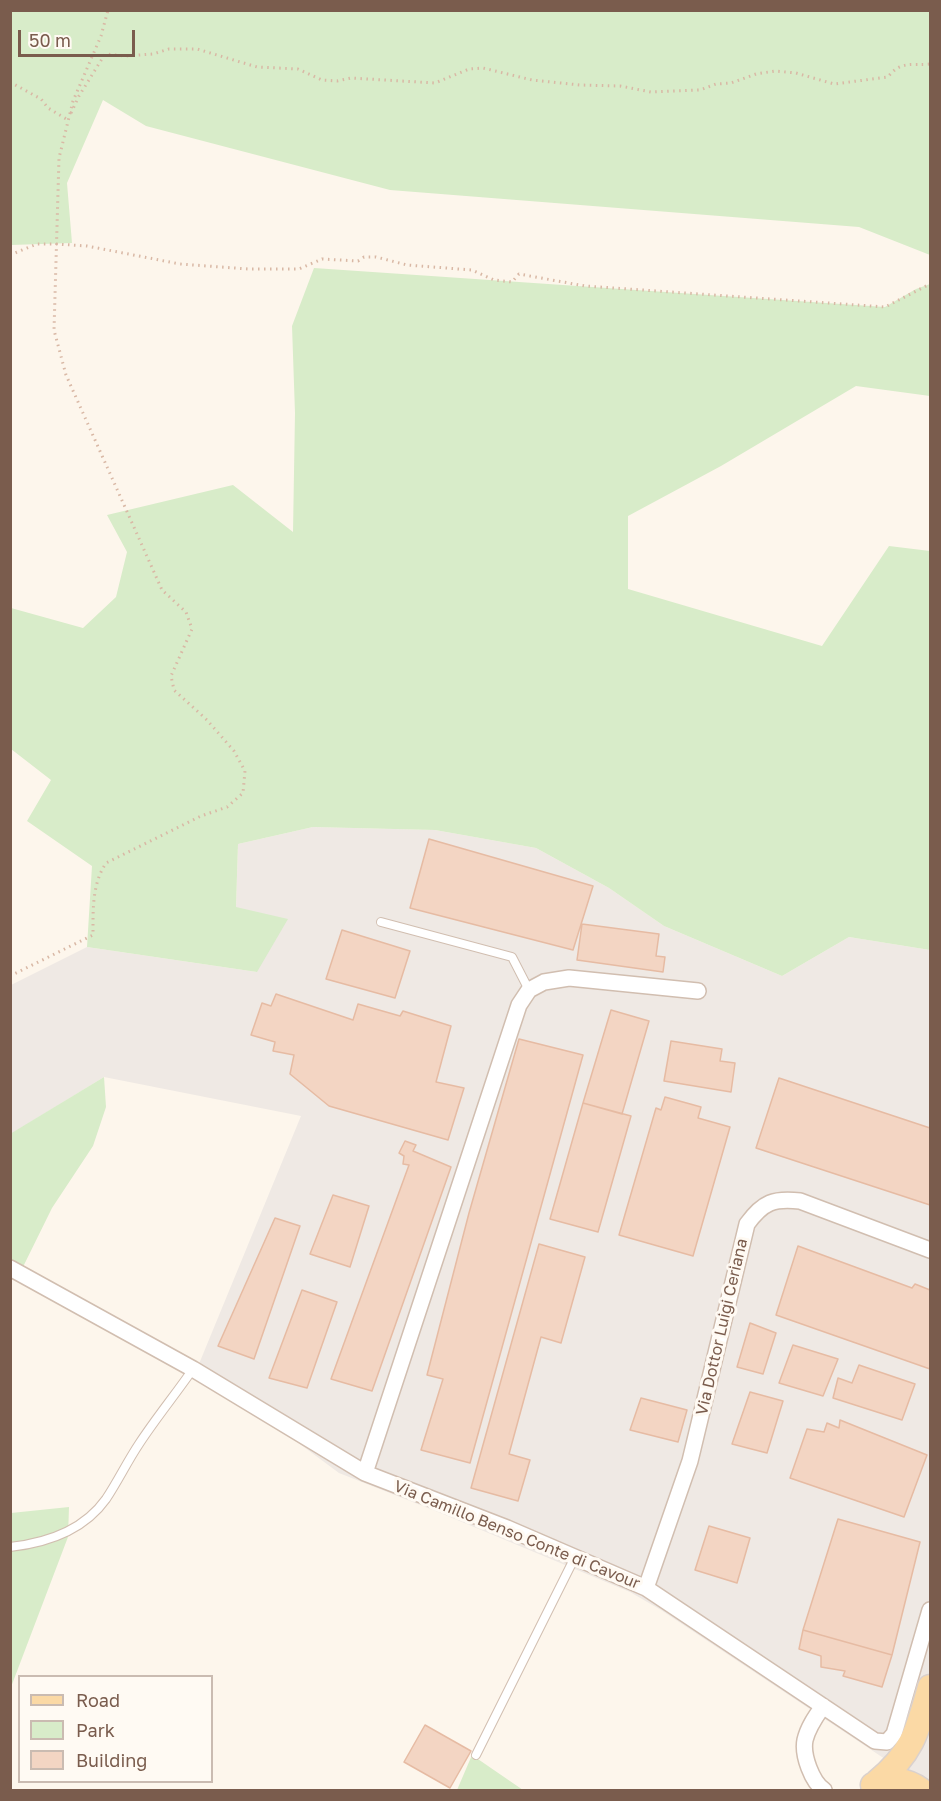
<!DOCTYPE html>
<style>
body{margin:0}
#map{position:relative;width:941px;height:1801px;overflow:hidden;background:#fdf6ec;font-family:"Golos Text",sans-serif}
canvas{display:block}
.frame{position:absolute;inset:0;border:12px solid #7a5c4d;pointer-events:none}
.legend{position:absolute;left:18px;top:1675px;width:195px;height:108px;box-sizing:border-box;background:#fffaf3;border:2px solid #cabbb1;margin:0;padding:8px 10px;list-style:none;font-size:18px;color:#7a5c4d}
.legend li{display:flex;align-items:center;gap:12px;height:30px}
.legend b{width:30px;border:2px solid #cabbb1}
.scale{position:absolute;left:18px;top:30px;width:117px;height:27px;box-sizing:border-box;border:3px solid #7a5c4d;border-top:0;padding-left:8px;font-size:18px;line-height:21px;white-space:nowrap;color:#7a5c4d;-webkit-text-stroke:4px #fffaf3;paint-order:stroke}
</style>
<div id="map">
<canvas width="941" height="1801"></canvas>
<div class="frame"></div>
<ul class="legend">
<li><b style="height:8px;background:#fbd9a5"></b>Road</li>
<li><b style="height:16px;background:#d8ecc9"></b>Park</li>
<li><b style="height:16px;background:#f3d5c3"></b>Building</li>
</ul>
<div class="scale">50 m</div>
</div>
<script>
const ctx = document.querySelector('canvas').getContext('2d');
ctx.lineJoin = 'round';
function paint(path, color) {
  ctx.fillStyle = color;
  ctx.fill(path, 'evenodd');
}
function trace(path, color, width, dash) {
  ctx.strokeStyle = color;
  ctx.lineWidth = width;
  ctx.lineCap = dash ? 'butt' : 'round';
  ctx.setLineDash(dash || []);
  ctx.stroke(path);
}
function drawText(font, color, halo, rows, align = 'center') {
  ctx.font = font + ' "Golos Text",sans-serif';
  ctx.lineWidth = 6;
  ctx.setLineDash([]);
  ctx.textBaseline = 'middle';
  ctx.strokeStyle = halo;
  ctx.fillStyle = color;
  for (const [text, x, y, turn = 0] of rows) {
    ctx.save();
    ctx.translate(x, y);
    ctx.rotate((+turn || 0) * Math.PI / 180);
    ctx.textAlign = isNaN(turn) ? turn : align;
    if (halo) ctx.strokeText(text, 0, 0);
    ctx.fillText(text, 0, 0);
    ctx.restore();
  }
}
const industrial = new Path2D(`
 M313 827 435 830 536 848 609 888 664 926 782 976 849 937 930 950V1789L661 1610 630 1592 438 1512 339 1473 258 1413 194 1376 301 1116 104 1077 11 1134V985L87 947 257 972 236 908 238 844Z`);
const green = new Path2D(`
 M10 11H930V255L859 227 390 190 146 126 103 100 67 183 72 243 11 245Z
 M314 268 885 307 916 289 930 284V396L856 386 721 466 628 516V589L822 646 889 546 930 551V950L849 937 782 976 664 926 609 888 536 848 435 830 313 827 238 844 236 907 288 919 257 972 87 947 92 866 27 821 51 780 11 749V608L83 628 116 597 127 552 107 515 233 485 293 532 295 413 292 326Z
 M104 1077 106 1107 93 1146 52 1208 19 1275 11 1270 10 1134Z
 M69 1507 68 1537 11 1687V1513Z
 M472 1755 523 1790H457Z`);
const building = new Path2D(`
 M429 839 593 886 573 950 410 908Z
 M582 924 659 934 656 956 665 957 663 972 577 960Z
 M342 930 410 951 395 998 326 979Z
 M276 994 353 1020 358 1004 400 1016 403 1011 451 1026 436 1082 464 1088 448 1140 329 1106 290 1074 294 1055 273 1051 275 1042 251 1035 262 1003 271 1006Z
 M611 1010 649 1021 622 1114 583 1103Z
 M519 1039 583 1055 470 1463 421 1450 443 1379 427 1375 469 1213Z
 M671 1041 722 1049 720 1061 735 1063 731 1092 664 1081Z
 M779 1078 930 1128V1205L756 1148Z
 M665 1097 701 1107 698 1118 730 1127 693 1256 619 1235 656 1108 661 1110Z
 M583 1103 631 1116 598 1232 550 1219Z
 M405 1141 416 1145 413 1151 451 1167 372 1391 331 1379 409 1165 403 1164 404 1156 399 1153Z
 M333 1195 369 1206 350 1267 310 1254Z
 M275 1218 300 1226 254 1359 218 1346Z
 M539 1244 585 1257 561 1343 541 1337 509 1454 530 1460 518 1501 471 1488Z
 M798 1246 912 1288 915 1284 930 1290V1369L776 1315Z
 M302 1290 337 1302 307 1388 269 1378Z
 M750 1323 776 1333 763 1374 737 1367Z
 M793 1345 838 1359 823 1396 779 1383Z
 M859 1365 915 1384 902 1420 833 1398 838 1378 852 1383Z
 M750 1392 783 1401 767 1453 732 1444Z
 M641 1398 687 1410 678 1442 630 1430Z
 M840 1420 927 1455 904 1517 790 1478 807 1429 824 1432 827 1423 839 1428Z
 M838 1519 920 1542 892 1655 803 1630Z
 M709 1526 750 1538 737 1583 695 1570Z
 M803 1630 892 1655 882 1687 843 1676 845 1671 821 1667V1656L799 1649Z
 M425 1725 471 1751 450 1788 404 1762Z`);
const path = new Path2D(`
 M10 82 41 99 48 108 68 120 69 119
 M71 113 79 96 105 54 126 56 153 54 169 49H197L257 67 298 69 322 80 337 81 351 78 435 83 469 69 483 68 532 80 580 85 620 86 651 92 700 90 716 84 731 83 756 74 775 71 796 73 834 84 888 77C901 60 912 66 930 64
 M56 244 87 246 180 264 248 269H299L322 259 358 261 364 257H376L407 265 472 270 494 280 512 282 519 274 585 286 885 307 930 284
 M10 255 37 244H55
 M10 976 93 935C93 910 92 884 106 863L201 816 227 807 243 793 245 771 234 751 207 720 174 690 171 676 192 629 186 612 162 590 66 375 54 330 59 158 73 101 101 36 108 10`);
const service = new Path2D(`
 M381 922 512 957 529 990
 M10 1547C46 1543 84 1530 106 1499 118 1481 127 1462 139 1444 156 1418 175 1395 193 1369
 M476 1755 575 1557`);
const minor = new Path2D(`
 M10 1268 193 1369 365 1473 507 1528 646 1588 875 1741 887 1742 894 1734 930 1610
 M365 1473 519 1005 529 990 544 982 569 978 698 991
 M646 1588 690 1461 747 1224C763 1202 774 1198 800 1201L930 1250
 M823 1706C816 1716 808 1727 805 1740 802 1755 812 1782 824 1790`);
const primary = new Path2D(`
 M877 1782C913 1753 918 1729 930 1687
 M873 1785C888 1775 908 1781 921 1790`);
const streetNames = [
 ["Via Dottor Luigi Ceriana",722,1327,-77],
 ["Via Camillo Benso Conte di Cavour",517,1535,22]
];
paint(industrial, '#efe9e4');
paint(green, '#d8ecc9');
paint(building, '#f3d5c3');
trace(building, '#e6bba3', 1.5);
trace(service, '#d1beb0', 10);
trace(minor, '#d1beb0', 18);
trace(primary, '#dad1cd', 27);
trace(path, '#d9b8a5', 3, [1.5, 4.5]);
trace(service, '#fff', 8);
trace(minor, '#fff', 15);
trace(primary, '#fbd9a5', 24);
drawText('16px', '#7a5c4d', '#fffaf3', streetNames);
</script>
